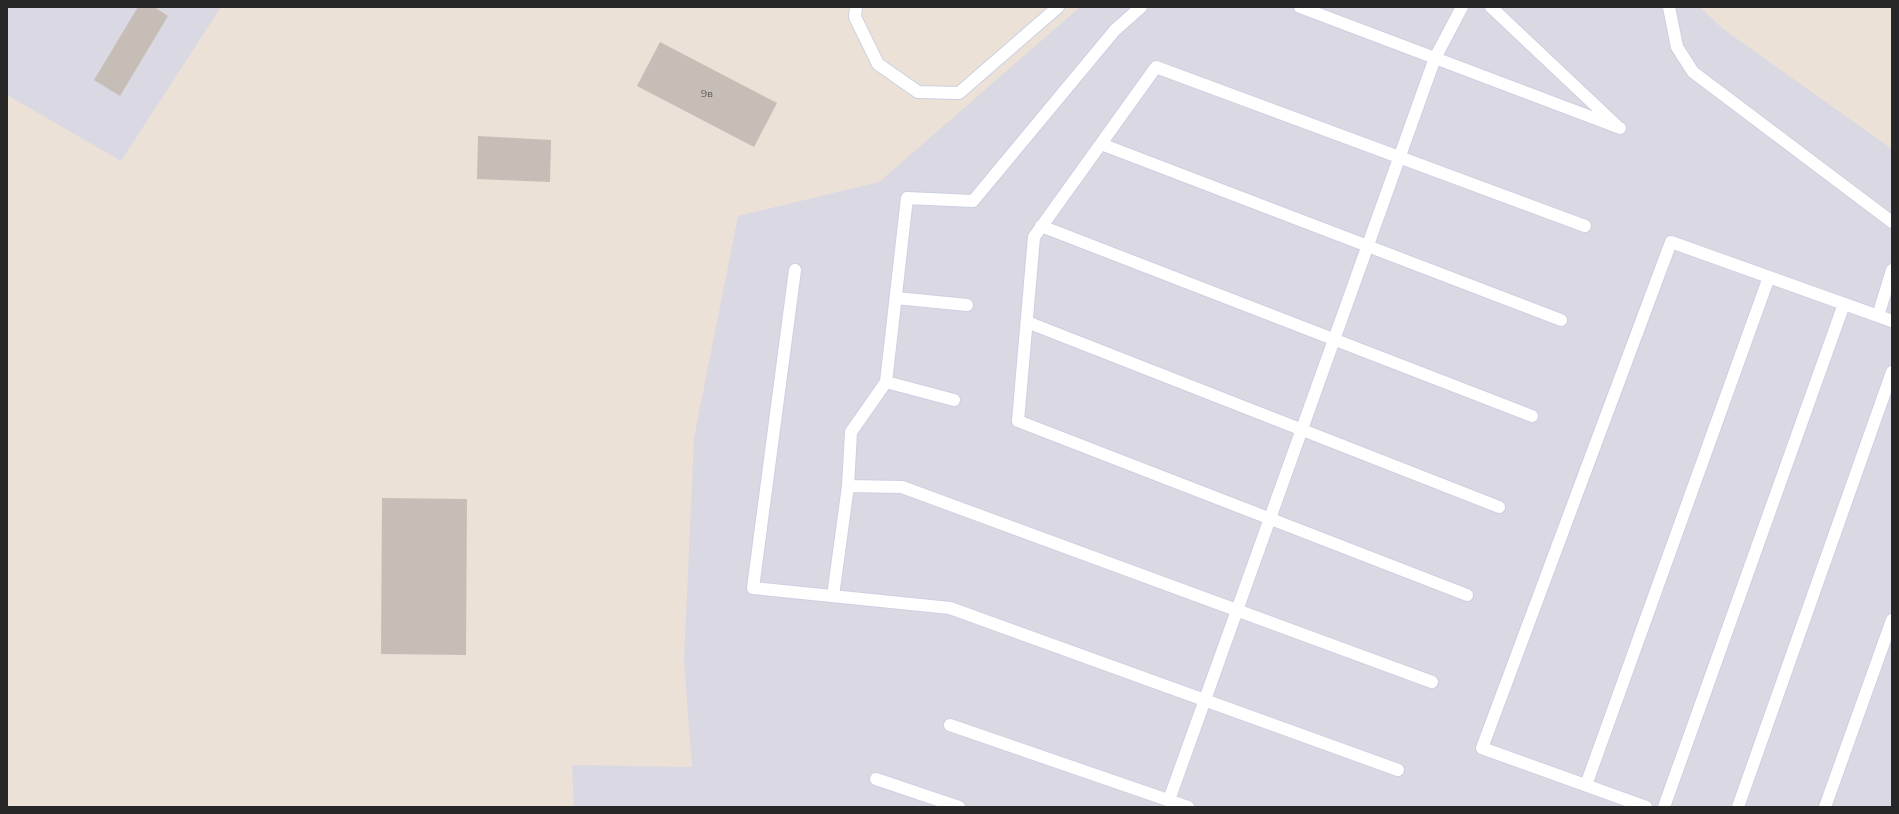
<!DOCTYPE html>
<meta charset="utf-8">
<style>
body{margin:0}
#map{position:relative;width:1899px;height:814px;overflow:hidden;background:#ebe1d6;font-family:Montserrat,sans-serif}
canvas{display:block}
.frame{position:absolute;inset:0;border:8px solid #272727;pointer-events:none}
</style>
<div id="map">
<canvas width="1899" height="814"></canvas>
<div class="frame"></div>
</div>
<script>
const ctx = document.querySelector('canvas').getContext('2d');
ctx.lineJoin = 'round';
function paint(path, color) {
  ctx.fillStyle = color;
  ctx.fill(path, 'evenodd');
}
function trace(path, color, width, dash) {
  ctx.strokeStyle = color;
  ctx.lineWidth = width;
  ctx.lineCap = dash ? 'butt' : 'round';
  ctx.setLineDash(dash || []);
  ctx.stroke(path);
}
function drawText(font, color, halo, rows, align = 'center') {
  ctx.font = font + ' Montserrat,sans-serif';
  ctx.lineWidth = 3;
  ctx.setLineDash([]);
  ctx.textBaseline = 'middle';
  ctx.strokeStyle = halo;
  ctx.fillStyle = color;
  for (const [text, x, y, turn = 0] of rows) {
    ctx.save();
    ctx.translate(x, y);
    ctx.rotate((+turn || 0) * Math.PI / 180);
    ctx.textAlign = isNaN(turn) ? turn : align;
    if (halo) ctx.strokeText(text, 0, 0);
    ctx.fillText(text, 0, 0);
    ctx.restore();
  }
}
const industrial = new Path2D(`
 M7 7H221L121 161 7 95Z
 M1080 7H1700L1723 29 1892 149V807H574L572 765 692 767 684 660 694 438 738 216 879 182Z`);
const building = new Path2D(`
 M138 7H154L168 16 120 96 94 80Z
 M660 42 777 103 754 147 637 86Z
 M478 136 551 140 550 182 477 179Z
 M382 498 467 499 466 655 381 654Z`);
const service = new Path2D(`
 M856 7 855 17 878 64 918 92 959 93 1058 7
 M1300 7 1620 128
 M1491 7 1616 125
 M1669 7 1677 47 1693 72 1892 222
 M1101 144 1561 320
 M1041 226 1532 416
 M795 270 753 588 950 608 1398 770
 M896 298 967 305
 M1878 316 1892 270
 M1027 322 1499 507
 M886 382 954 400
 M848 486 902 487 1432 682
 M1467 595 1018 421 1034 237 1156 67 1585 226
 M833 596 848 486 851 432 886 382 907 198 973 201 1115 30 1141 7
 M950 725 1188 807
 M876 779 959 807
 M1586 785 1769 277
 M1169 800 1435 58 1462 7
 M1646 807 1482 748 1671 242 1892 321
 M1664 807 1844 304
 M1738 807 1892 372
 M1825 807 1892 620`);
const numberNames = [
 ["9в",707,94]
];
paint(industrial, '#dad8e2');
paint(building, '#c6beb6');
trace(service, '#cbd1e2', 14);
trace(service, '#fff', 12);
drawText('10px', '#4f4d4b', null, numberNames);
</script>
